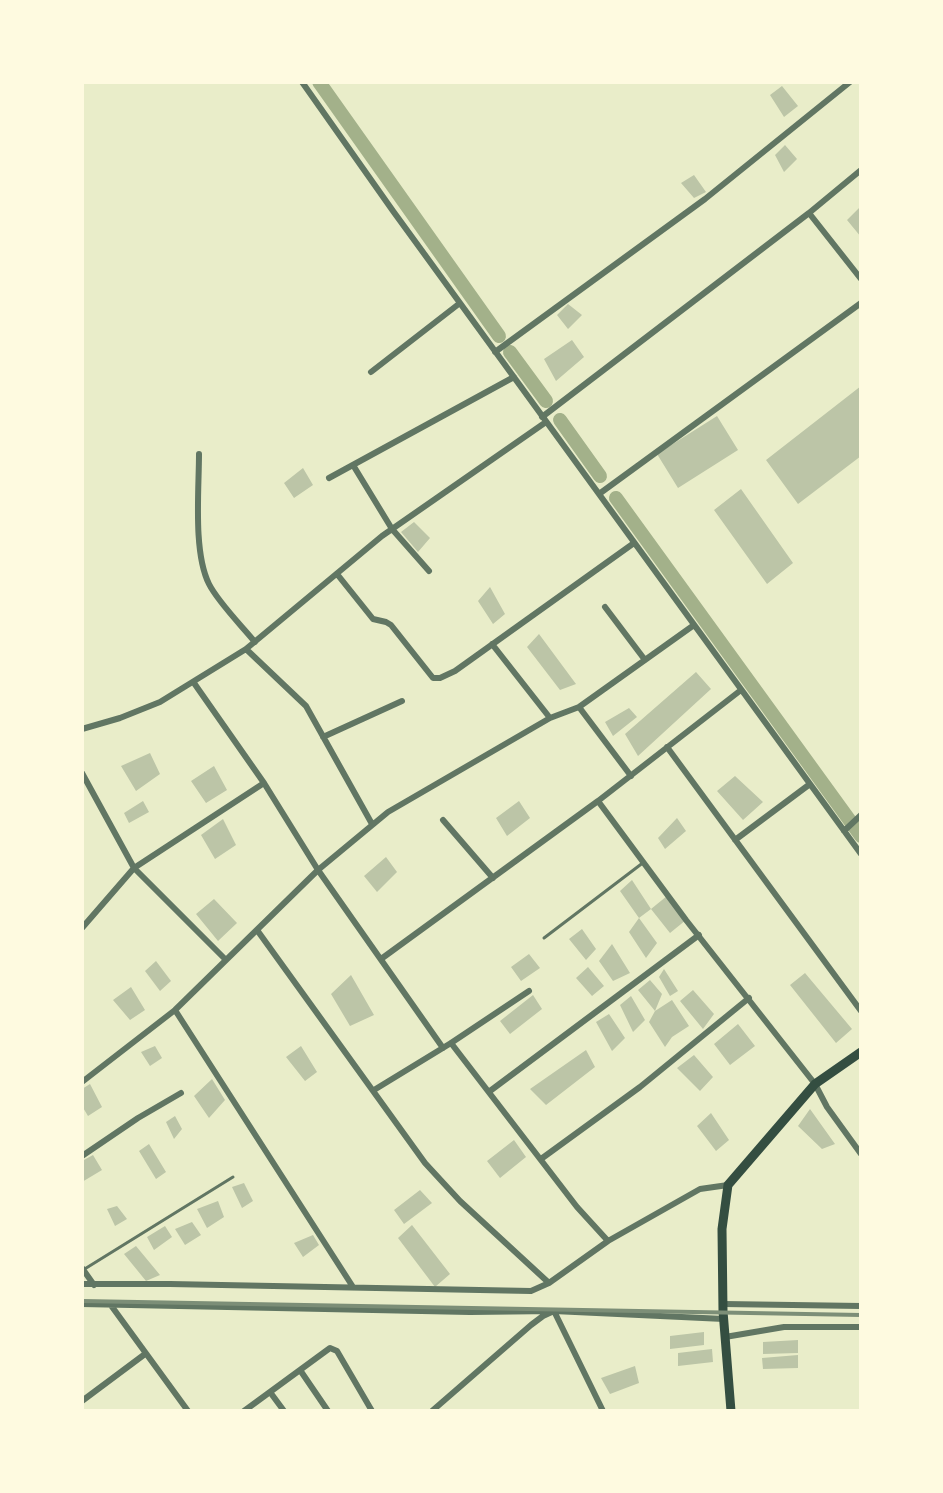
<!DOCTYPE html>
<style>
body{margin:0}
#map{position:relative;width:943px;height:1493px;overflow:hidden;background:#e9edc9;font-family:Quicksand,sans-serif}
canvas{display:block}
.frame{position:absolute;inset:0;border:84px solid #fefae0;pointer-events:none}
</style>
<div id="map">
<canvas width="943" height="1493"></canvas>
<div class="frame"></div>
</div>
<script>
const ctx = document.querySelector('canvas').getContext('2d');
ctx.lineJoin = 'round';
function trace(path, color, width, dash) {
  ctx.strokeStyle = color;
  ctx.lineWidth = width;
  ctx.lineCap = dash ? 'butt' : 'round';
  ctx.setLineDash(dash || []);
  ctx.stroke(path);
}
function paint(path, color) {
  ctx.fillStyle = color;
  ctx.fill(path, 'evenodd');
}
const canal = new Path2D(`
 M319 82 499 336
 M510 352 546 401
 M560 420 600 476
 M616 498 861 836`);
const building = new Path2D(`
 M782 86 798 106 784 117 770 95Z
 M785 145 797 159 784 172 775 155Z
 M694 175 706 192 694 198 681 183Z
 M861 206V237L847 220Z
 M568 304 582 315 568 329 557 315Z
 M572 340 584 357 556 381 544 359Z
 M861 386V456L798 504 766 460Z
 M717 416 738 450 678 488 657 454Z
 M303 468 313 485 294 498 284 483Z
 M741 489 793 563 767 584 714 510Z
 M414 522 430 538 418 552 401 532Z
 M490 587 505 614 493 624 478 601Z
 M539 634 576 684 560 690 527 647Z
 M696 672 711 689 638 756 625 734Z
 M629 708 637 717 613 736 605 722Z
 M150 753 160 774 136 791 121 766Z
 M214 766 227 790 206 803 191 781Z
 M735 776 763 802 743 820 717 791Z
 M143 801 149 812 129 823 124 813Z
 M519 801 530 818 507 836 496 818Z
 M677 818 686 831 665 849 658 838Z
 M223 819 236 845 215 859 201 835Z
 M386 857 397 872 377 892 364 876Z
 M632 880 651 909 639 918 620 891Z
 M667 896 686 920 670 933 651 909Z
 M214 899 237 923 218 941 196 914Z
 M639 918 657 943 646 958 629 932Z
 M582 929 596 949 586 960 569 939Z
 M612 944 630 973 613 981 599 961Z
 M529 954 540 968 521 981 511 967Z
 M156 961 171 981 160 991 145 971Z
 M588 967 604 986 592 996 576 978Z
 M664 969 678 991 670 996 659 977Z
 M805 973 852 1029 836 1043 790 985Z
 M351 975 374 1015 350 1026 331 994Z
 M650 980 662 994 655 1011 672 1000 689 1026 672 1037 665 1047 649 1022 655 1011 638 990Z
 M131 987 145 1010 130 1020 113 1000Z
 M693 990 714 1014 703 1029 680 1001Z
 M533 995 542 1009 510 1034 500 1021Z
 M631 996 645 1020 633 1032 620 1005Z
 M609 1014 625 1038 612 1051 596 1022Z
 M738 1024 755 1046 730 1065 714 1044Z
 M155 1046 162 1058 150 1066 141 1052Z
 M301 1046 317 1072 305 1081 286 1057Z
 M586 1050 595 1067 546 1105 530 1089Z
 M694 1055 713 1077 700 1091 677 1068Z
 M212 1079 225 1100 209 1118 194 1096Z
 M90 1084 102 1107 88 1116 82 1106V1089Z
 M810 1109 835 1144 822 1149 798 1126Z
 M711 1113 729 1140 716 1151 697 1126Z
 M175 1116 182 1129 174 1139 166 1122Z
 M514 1140 526 1157 500 1178 487 1161Z
 M149 1144 166 1172 156 1179 139 1151Z
 M93 1155 102 1170 82 1182V1161Z
 M244 1183 253 1201 242 1208 232 1187Z
 M420 1190 432 1203 404 1224 394 1210Z
 M218 1201 224 1217 207 1228 197 1209Z
 M117 1206 127 1219 115 1226 107 1209Z
 M192 1222 201 1235 185 1245 175 1229Z
 M412 1225 450 1274 435 1287 398 1238Z
 M165 1226 172 1237 154 1250 147 1237Z
 M313 1235 319 1245 303 1257 294 1243Z
 M136 1246 160 1275 146 1281 124 1254Z
 M704 1332V1345L670 1349V1336Z
 M798 1340V1353L763 1354V1342Z
 M712 1349 713 1362 678 1366V1353Z
 M798 1355V1368L763 1369 762 1358Z
 M635 1366 639 1383 610 1394 601 1378Z`);
const service = new Path2D(`
 M544 938 644 862
 M83 1270 233 1177`);
const minor = new Path2D(`
 M302 82 393 211 861 854
 M809 213 861 279
 M495 352 705 199 850 82
 M371 372 460 303
 M542 417 809 213 861 170
 M199 454C199 490 193 552 209 584 218 602 241 625 255 642
 M353 465 392 529 429 571
 M329 478 514 377
 M599 494 861 303
 M337 574 373 619 386 622 391 625 433 678H440L455 671 634 543
 M605 607 645 660
 M492 644 550 718
 M246 649 306 706 372 824
 M194 683 264 783 318 870 443 1048
 M579 707 631 776
 M82 729 120 718 160 702 246 649 382 536 546 422
 M323 737 402 701
 M667 747 861 1011
 M82 773 134 868 226 960
 M598 801 686 920 815 1084 827 1107 861 1154
 M443 820 493 878
 M844 831 861 815
 M735 840 810 784
 M82 928 134 868 264 783
 M257 930 425 1163 460 1201 549 1283
 M381 959 598 801 741 690
 M175 1010 353 1287
 M451 1043 577 1207 608 1241
 M82 1082 175 1010 318 870 388 812 550 718 579 707 694 625
 M374 1090 451 1043 529 991
 M490 1091 699 935
 M82 1156 138 1118 181 1093
 M541 1159 640 1087 749 998
 M82 1268 94 1285
 M82 1284H170L531 1291 549 1283 608 1241 700 1189 728 1185
 M82 1304 470 1312 554 1311 724 1319
 M110 1304 188 1411
 M724 1304 861 1306
 M725 1337 784 1327H861
 M300 1370 328 1411
 M270 1392 284 1411
 M82 1401 145 1354
 M244 1411 330 1348 337 1351 372 1411
 M432 1411 531 1325 543 1316 554 1311 603 1411`);
const secondary = new Path2D(`
 M731 1411 723 1311 722 1229 728 1185 815 1084 861 1052`);
const rail = new Path2D(`
 M82 1301 861 1315`);
trace(canal, '#a3b18a', 14);
paint(building, '#bcc5a7');
trace(service, '#617663', 3);
trace(minor, '#617663', 6);
trace(secondary, '#344e41', 9);
trace(rail, '#7c8e77', 4);
</script>
